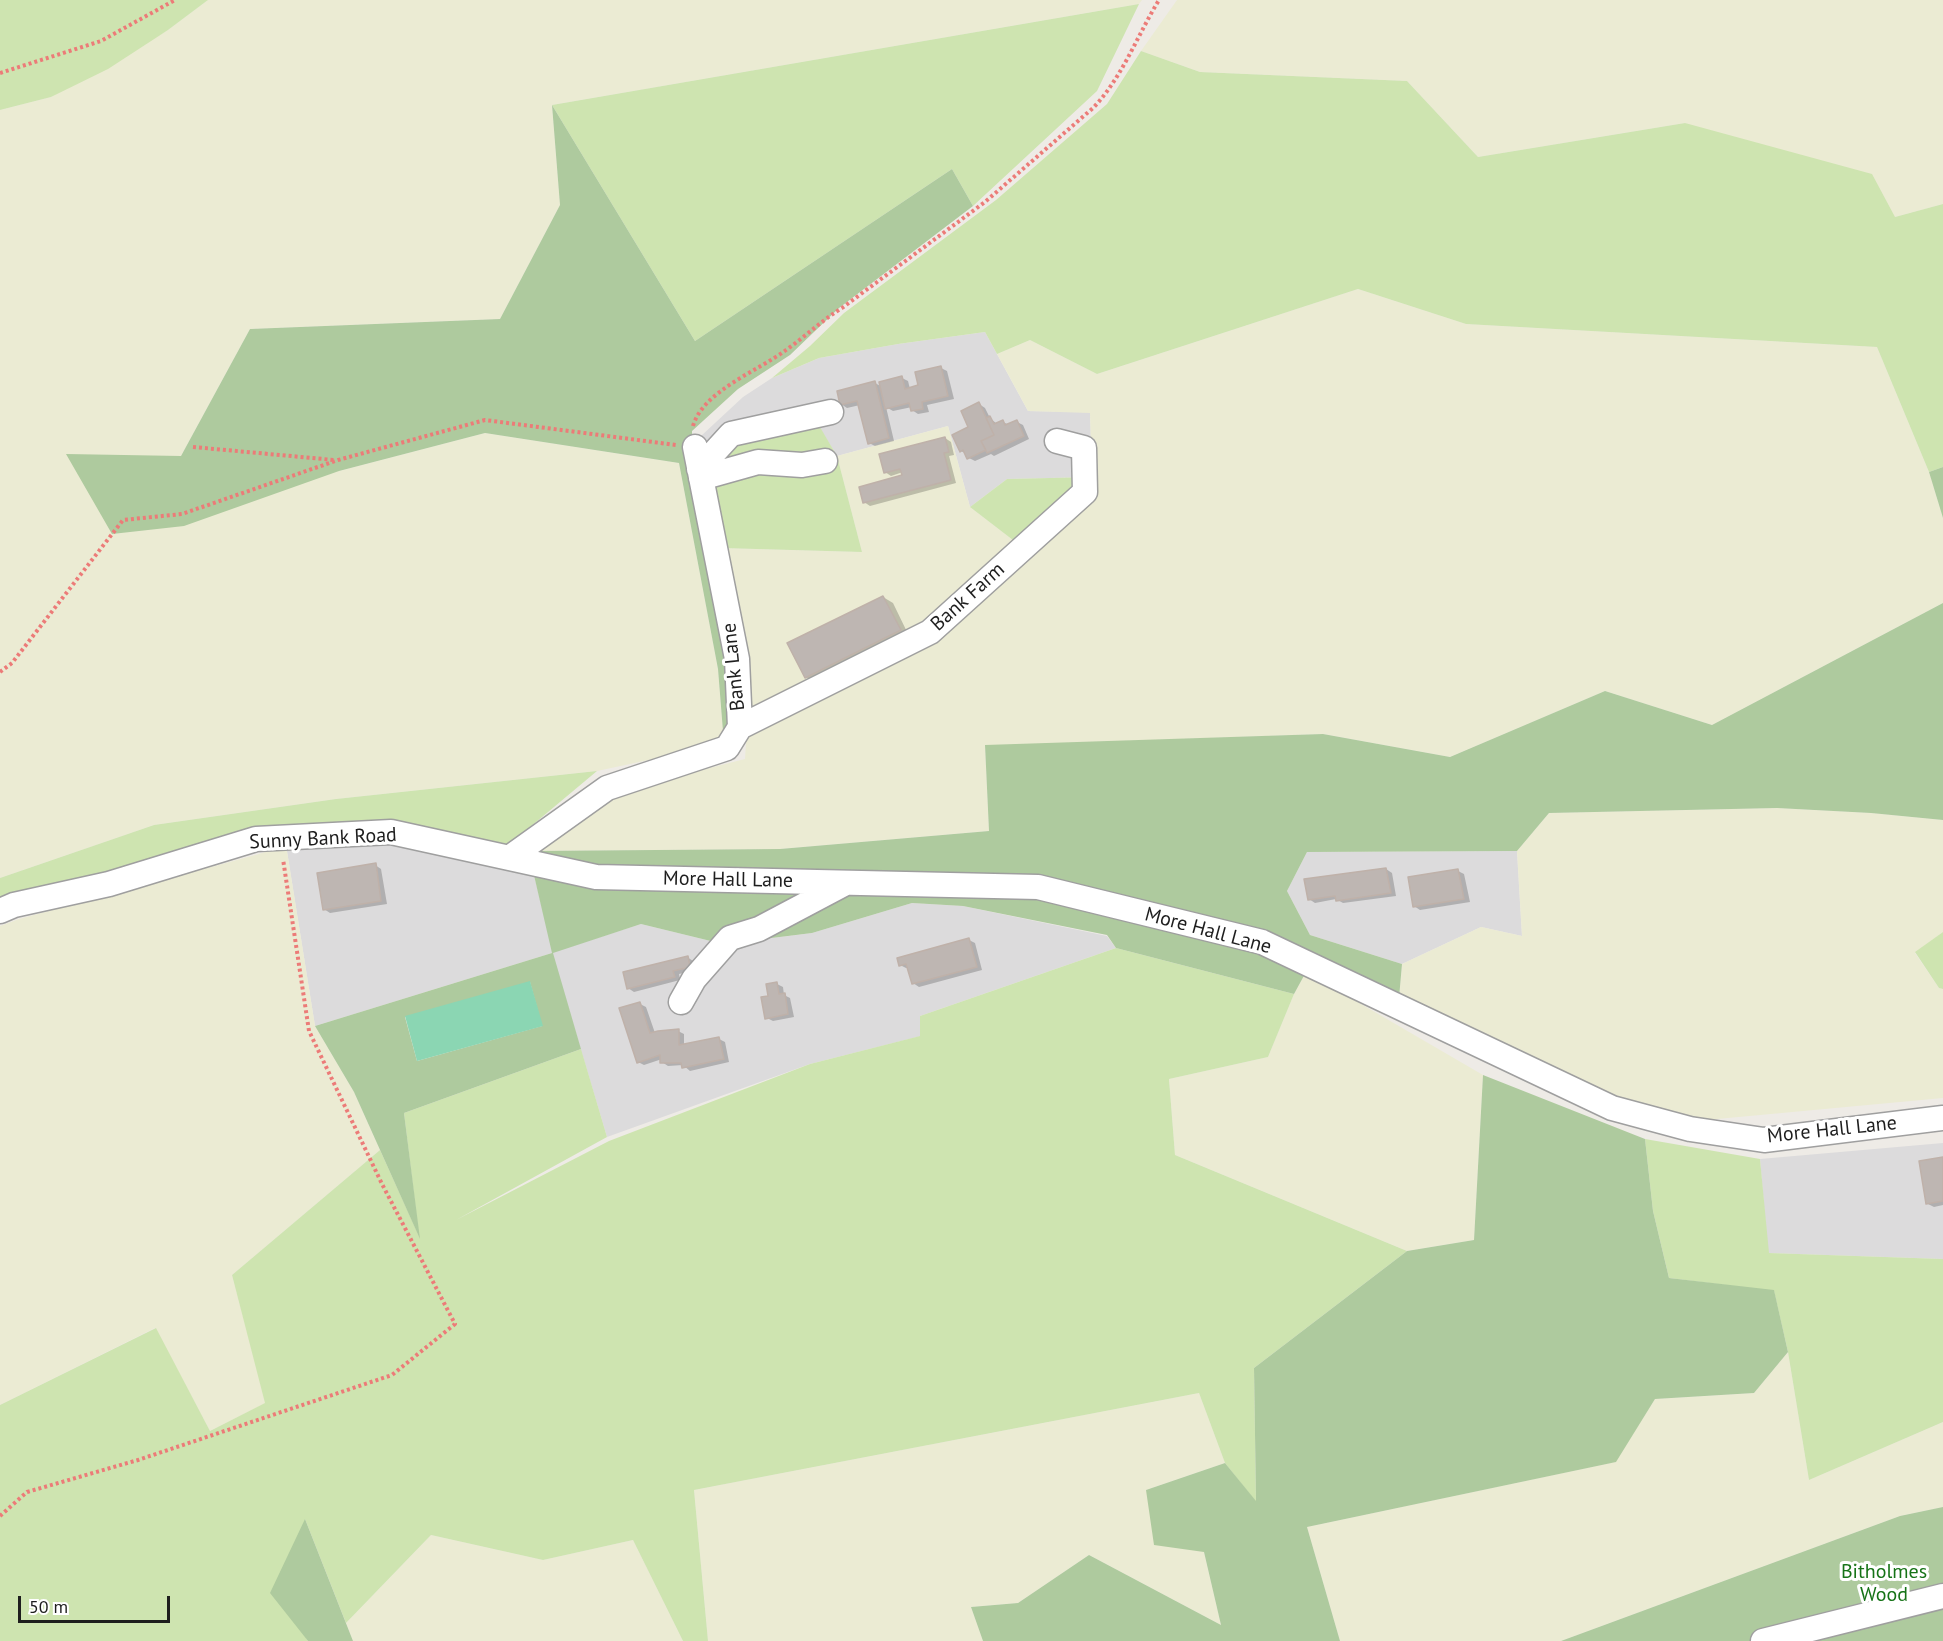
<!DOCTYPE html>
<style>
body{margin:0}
#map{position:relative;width:1943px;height:1641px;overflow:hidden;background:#eeebe6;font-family:"PT Sans",sans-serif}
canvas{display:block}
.scale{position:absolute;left:18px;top:1596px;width:152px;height:27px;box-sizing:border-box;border:3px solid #1e1e1e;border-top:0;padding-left:8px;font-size:18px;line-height:21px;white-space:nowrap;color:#1e1e1e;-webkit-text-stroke:4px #fff;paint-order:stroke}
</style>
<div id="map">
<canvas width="1943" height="1641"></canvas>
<div class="scale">50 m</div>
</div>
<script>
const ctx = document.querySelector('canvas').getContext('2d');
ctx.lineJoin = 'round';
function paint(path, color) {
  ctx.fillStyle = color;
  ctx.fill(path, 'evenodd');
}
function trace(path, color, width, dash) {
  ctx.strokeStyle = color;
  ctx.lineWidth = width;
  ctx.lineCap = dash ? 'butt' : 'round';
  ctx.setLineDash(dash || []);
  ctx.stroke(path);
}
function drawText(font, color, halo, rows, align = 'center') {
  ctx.font = font + ' "PT Sans",sans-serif';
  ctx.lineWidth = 6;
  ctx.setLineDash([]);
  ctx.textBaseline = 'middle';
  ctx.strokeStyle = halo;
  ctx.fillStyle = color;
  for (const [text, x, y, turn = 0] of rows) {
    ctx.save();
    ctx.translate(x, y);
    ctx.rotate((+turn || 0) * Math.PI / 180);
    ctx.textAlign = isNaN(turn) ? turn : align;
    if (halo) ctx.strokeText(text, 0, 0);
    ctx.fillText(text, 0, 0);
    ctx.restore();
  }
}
const residential = new Path2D(`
 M985 332 1028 411 1090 412 1092 477 1007 479 970 507 948 426 837 456 816 422 700 446 701 436 743 397 772 378 819 358 898 344Z
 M392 843 533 871 553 952 641 924 723 944 812 933 912 903 963 906 1107 936 1116 948 920 1016 921 1036 810 1064 607 1137 552 953 315 1026 286 845Z
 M1517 851 1522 936 1481 927 1402 964 1310 935 1287 891 1307 852Z
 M1943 1143V1259L1768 1253 1760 1159Z`);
const farmland = new Path2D(`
 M208 0H1142L1139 4 552 105 560 205 500 319 250 329 181 456 339 471 485 433 679 463 718 669 724 744 597 771 336 799 154 825 0 878V110L51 97 168 30Z
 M1177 0H1943V204L1895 217 1685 123 1478 157 1407 81 1200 72 1141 51Z
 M1358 289 1466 324 1877 347 1929 472 1943 518V603L1712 725 1605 691 1450 757 1323 734 985 746 989 831 780 849 531 851 607 794 745 759 747 728 934 640 1092 477 1090 413 1028 411 997 354 1030 340 1097 374Z
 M948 426 970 507 1022 547 925 628 747 712 721 548 862 552 837 456Z
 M1777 808 1871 813 1943 820V932L1915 953 1939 988 1943 989V1098L1674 1123 1399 998 1402 964 1481 927 1522 936 1517 851 1549 813Z
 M286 845 315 1026 354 1092 380 1150 232 1275 266 1403 210 1431 155 1328 0 1405V926L19 919 259 854Z
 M1306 972 1483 1075 1474 1240 1407 1251 1175 1155 1169 1079 1268 1057 1294 994Z
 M1788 1352 1809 1480 1943 1422V1507L1900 1516 1561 1641H1340L1307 1527 1615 1462 1655 1399 1754 1393Z
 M1199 1393 1225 1463 1146 1490 1204 1552 1221 1625 1089 1555 1018 1603 971 1607 983 1641H708L694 1490Z
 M431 1535 543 1560 633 1540 683 1641H353L346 1623Z`);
const grass = new Path2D(`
 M0 0H208L168 30 108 69 51 97 0 110Z
 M1139 4 1097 91 973 206 952 169 695 341 552 105Z
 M1141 51 1200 72 1407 81 1478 157 1685 123 1872 174 1895 217 1943 204V467L1929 472 1877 347 1466 324 1358 289 1097 374 1030 340 997 354 985 332 898 344 819 358 772 378 810 346 844 313 996 200 1107 104Z
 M817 422 837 456 862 552 721 548 700 446Z
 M1092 477 1022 547 970 507 1007 479Z
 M597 771 505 848 389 824 0 901V878L154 825 336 799Z
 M1943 932V989L1939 988 1915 952Z
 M1116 948 1294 994 1268 1057 1169 1079 1175 1155 1407 1251 1254 1368 1256 1502 1225 1463 1199 1393 694 1490 708 1641H683L633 1540 543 1560 431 1535 346 1623 305 1519 306 1638 308 1641H0V1405L156 1328 210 1431 265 1403 232 1275 380 1150 419 1236 404 1113 581 1049 607 1137 456 1220 609 1141 810 1064 920 1036V1016Z
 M1645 1139 1760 1159 1769 1253 1943 1259V1422L1809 1480 1788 1352 1774 1291 1669 1278 1653 1211Z`);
const forest = new Path2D(`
 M552 105 695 341 952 169 973 206 839 308 790 355 738 389 692 431V450L736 723 724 744 718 669 679 463 485 433 339 471 184 526 112 534 66 454 181 456 250 329 500 319 560 205Z
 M1943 467V518L1929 472Z
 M1943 603V820L1871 813 1777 808 1549 813 1517 851 1307 852 1287 891 1310 935 1402 964 1399 998 1038 880 594 868 531 851 780 849 989 831 985 745 1323 734 1450 757 1605 691 1712 725Z
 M533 871 1038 893 1259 948 1306 972 1294 994 1116 948 1107 935 963 906 912 903 812 933 723 944 641 924 553 953 581 1049 404 1113 420 1239 354 1092 315 1026 552 953ZM530 982 542 1026 417 1061 405 1017Z
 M1483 1075 1645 1139 1653 1211 1669 1278 1774 1290 1788 1352 1754 1393 1655 1399 1616 1462 1307 1527 1340 1641H983L971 1607 1018 1603 1089 1555 1221 1625 1204 1552 1154 1545 1146 1490 1225 1463 1256 1501 1254 1368 1407 1251 1474 1240Z
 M1943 1507V1641H1561L1900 1516Z
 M305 1519 353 1641H308L270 1593Z`);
const pitch = new Path2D(`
 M530 981 543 1026 417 1061 405 1016Z`);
const shadow = new Path2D(`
 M941 368 947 371 954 399 927 405 929 412 918 414 912 410V407L893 411 886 407 894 441 875 446 869 443 860 405 847 408 841 404 875 383 882 387 902 378 908 381 910 389 920 387Z
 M979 404 985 408 990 418 997 424 1003 422 1009 425 1017 422 1023 425 1029 439 994 456 991 454 975 461 969 458 967 454 961 451Z
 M945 438 951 442 954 455 949 456 956 483 870 506 864 502 904 476 903 472 891 476 885 472Z
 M883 597 893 603 909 636 816 683 806 677Z
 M375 865 381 869 387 904 330 913 324 909Z
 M1386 869 1392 873 1396 896 1343 903 1336 899 1315 903 1309 899Z
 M1458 871 1464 874 1470 902 1420 910 1414 906Z
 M969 940 975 943 982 970 919 987 913 983 909 968H906L900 965Z
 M687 957 693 961 696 970 679 974 680 980 634 992 628 988Z
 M777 984 783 987 784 995 790 998 794 1017 773 1021 767 1018 770 997Z
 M640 1004 646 1007 655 1033 678 1031 684 1034V1046L719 1039 725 1042 729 1062 690 1071 683 1065 668 1066 662 1062V1059L644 1065 638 1062Z
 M1943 1159V1205L1934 1207 1928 1204Z`);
const building = new Path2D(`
 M941 366 948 396 922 402 923 409 911 411 909 403 885 409 879 382 902 376 905 389 918 385 915 372Z
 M875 381 889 438 868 444 857 401 840 405 837 391Z
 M979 402 994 435 981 441 986 450 967 459 963 450 960 452 952 435 968 427 961 411Z
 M990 416 994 424 1003 420 1005 425 1017 420 1024 436 987 453 981 441 994 435 986 418Z
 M945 437 949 452 944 453 951 480 863 503 859 487 902 475 900 469 884 473 879 454Z
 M883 596 901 630 805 678 787 643Z
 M376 863 381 901 323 910 317 873Z
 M1386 868 1391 893 1336 901 1335 896 1308 900 1304 879Z
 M1458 869 1464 899 1413 907 1408 877Z
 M969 938 977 967 912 984 906 964 899 966 897 958Z
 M688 956 690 967 673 971 675 977 627 989 623 972Z
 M777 982 779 994 785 993 788 1014 765 1019 761 997 768 996 766 984Z
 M640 1002 650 1033 658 1031 679 1029V1045L719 1037 724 1059 682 1068 681 1063H660V1055L637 1063 619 1008Z
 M1943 1157V1201L1926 1204 1919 1161Z`);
const path = new Path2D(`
 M0 73 101 41 175 0
 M693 426C703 391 758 371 786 350 806 336 821 321 842 308L985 202 1093 108C1122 78 1137 36 1159 0
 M193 447 334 460
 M0 672 12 663 123 520 182 514 338 460 485 420 676 445
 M0 1516 27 1492 138 1460 392 1375 455 1324 382 1184 309 1031 283 859`);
const minor = new Path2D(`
 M699 469 731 434 831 412
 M701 478 758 462 802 465 825 461
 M740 727 930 632 1085 492 1084 448 1057 441
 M509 858 607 788 727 748 740 727 737 659 695 447
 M0 911 14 905 109 884 256 839 391 832 596 877 1038 887 1262 942 1612 1108 1690 1129 1764 1140 1943 1118
 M681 1002 694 979 730 938 759 929 844 884
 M1763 1641 1943 1596`);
const streetNames = [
 ["Bank Farm",968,597,-42],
 ["Bank Lane",734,667,-96],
 ["Sunny Bank Road",323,839,-3],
 ["More Hall Lane",728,880,1],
 ["More Hall Lane",1208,931,15],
 ["More Hall Lane",1832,1130,-6]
];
const parkNames = [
 ["Bitholmes",1884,1572],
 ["Wood",1884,1595]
];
paint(residential, '#dcdbdc');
paint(farmland, '#ebebd3');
paint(grass, '#cee4b0');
paint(forest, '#aeca9e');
paint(pitch, '#8bd6b3');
paint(shadow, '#0003');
paint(building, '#beb6b2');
trace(building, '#bfb1a9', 1.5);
trace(minor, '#9f9f9f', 27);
trace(path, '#ec7b78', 4, [3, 3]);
trace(minor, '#fff', 24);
drawText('20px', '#1e1e1e', '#fff', streetNames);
drawText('20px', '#167317', '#fff', parkNames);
</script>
